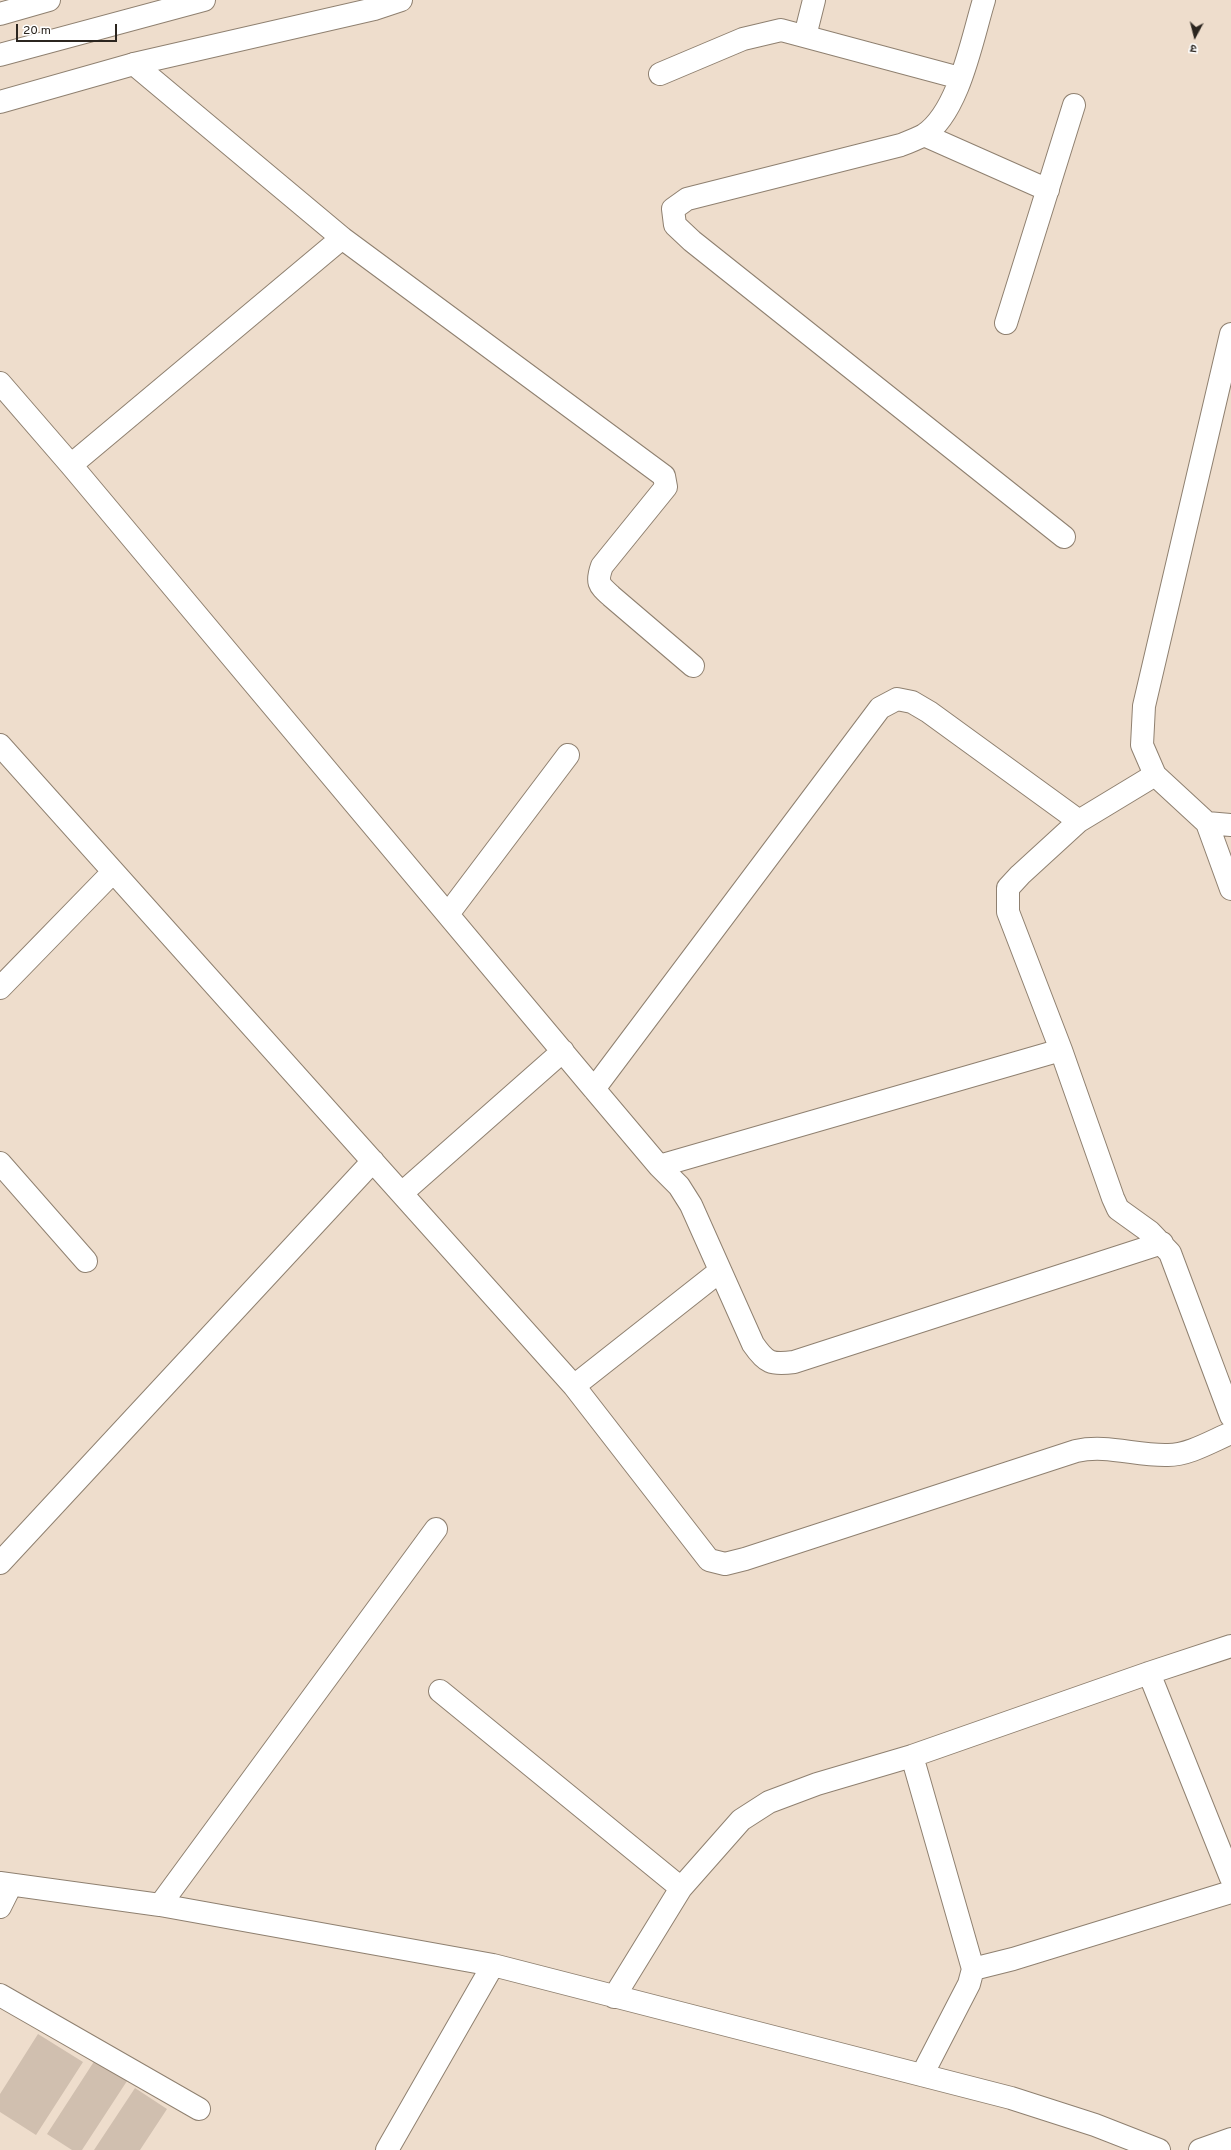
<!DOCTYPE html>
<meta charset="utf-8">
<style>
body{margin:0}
#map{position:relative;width:1231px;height:2150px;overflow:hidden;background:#edc;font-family:Overpass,"Noto Sans Devanagari",sans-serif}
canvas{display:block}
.north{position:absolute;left:1175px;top:16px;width:40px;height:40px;-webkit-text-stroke:3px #fff;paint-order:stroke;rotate:187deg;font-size:11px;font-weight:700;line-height:16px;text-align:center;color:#2b251f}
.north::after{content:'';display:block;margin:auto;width:14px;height:18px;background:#2b251f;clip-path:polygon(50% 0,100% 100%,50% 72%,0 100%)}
.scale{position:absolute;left:16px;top:24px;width:101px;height:18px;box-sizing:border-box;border:2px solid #2b251f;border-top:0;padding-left:5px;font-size:12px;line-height:14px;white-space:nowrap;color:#2b251f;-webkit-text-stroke:3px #fff;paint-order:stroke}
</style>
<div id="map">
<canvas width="1231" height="2150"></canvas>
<div class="north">उ</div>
<div class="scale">20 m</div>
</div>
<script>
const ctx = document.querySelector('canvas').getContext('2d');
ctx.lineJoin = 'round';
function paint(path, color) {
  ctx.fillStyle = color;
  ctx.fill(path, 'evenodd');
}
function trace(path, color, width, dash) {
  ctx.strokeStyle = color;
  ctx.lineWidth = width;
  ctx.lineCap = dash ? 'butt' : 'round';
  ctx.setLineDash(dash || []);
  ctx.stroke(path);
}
const building = new Path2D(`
 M38 2034 83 2062 36 2135 0 2112V2094Z
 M95 2060 127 2081 82 2150H72L47 2134Z
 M135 2088 167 2109 140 2150H94Z`);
const minor = new Path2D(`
 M984 0C972 39 959 112 924 135 917 139 908 142 901 145L687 199 673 209 675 225 692 241 1064 537
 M805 36 814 0
 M134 64 342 238 664 476 666 487 602 566C596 583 599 585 611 596L693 666
 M660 74 743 39 781 30 960 78
 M924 135 1048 190
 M1006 323 1074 105
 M1231 334 1144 706 1142 745 1155 775 1207 823 1231 889
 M0 383 71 465 594 1089 659 1166 679 1186 691 1205 753 1344C766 1363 771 1365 794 1362L1162 1243
 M71 465 342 238
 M0 745 574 1386 709 1560 725 1564 745 1559 1076 1451C1107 1444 1136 1456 1168 1455 1189 1455 1212 1441 1231 1433
 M1155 775 1079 821 1020 875 1008 888V912L1061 1050 1113 1198 1118 1209 1150 1232 1170 1253 1231 1416
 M1207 823 1231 825
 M448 914 568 755
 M0 988 113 872
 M594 1089 880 708 897 699 912 702 929 712 1079 821
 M0 1163 86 1261
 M659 1166 1061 1050
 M402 1193 563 1051
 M574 1386 720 1271
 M0 1563 373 1161
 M1149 1673 1231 1878
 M440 1691 681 1888
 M912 1756 973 1969 969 1984 922 2075
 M0 1883 160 1905 493 1965 1011 2098 1095 2125 1159 2150
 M160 1905 436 1529
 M0 1907 11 1885
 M973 1969 1013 1959 1231 1892
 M0 1995 199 2109
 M614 1997 681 1888 741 1820 769 1802 817 1784 912 1756 1149 1673 1231 1646
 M387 2150 493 1965
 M1200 2150 1231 2139`);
const tertiary = new Path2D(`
 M0 102 134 64 374 9 401 0`);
const primary = new Path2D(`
 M0 14 49 0
 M0 55 204 0`);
paint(building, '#d0bfaf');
trace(minor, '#8f8070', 24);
trace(tertiary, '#8f8070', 24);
trace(primary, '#8f8070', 24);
trace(minor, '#fff', 22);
trace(tertiary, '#fff', 22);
trace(primary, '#fff', 22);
</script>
